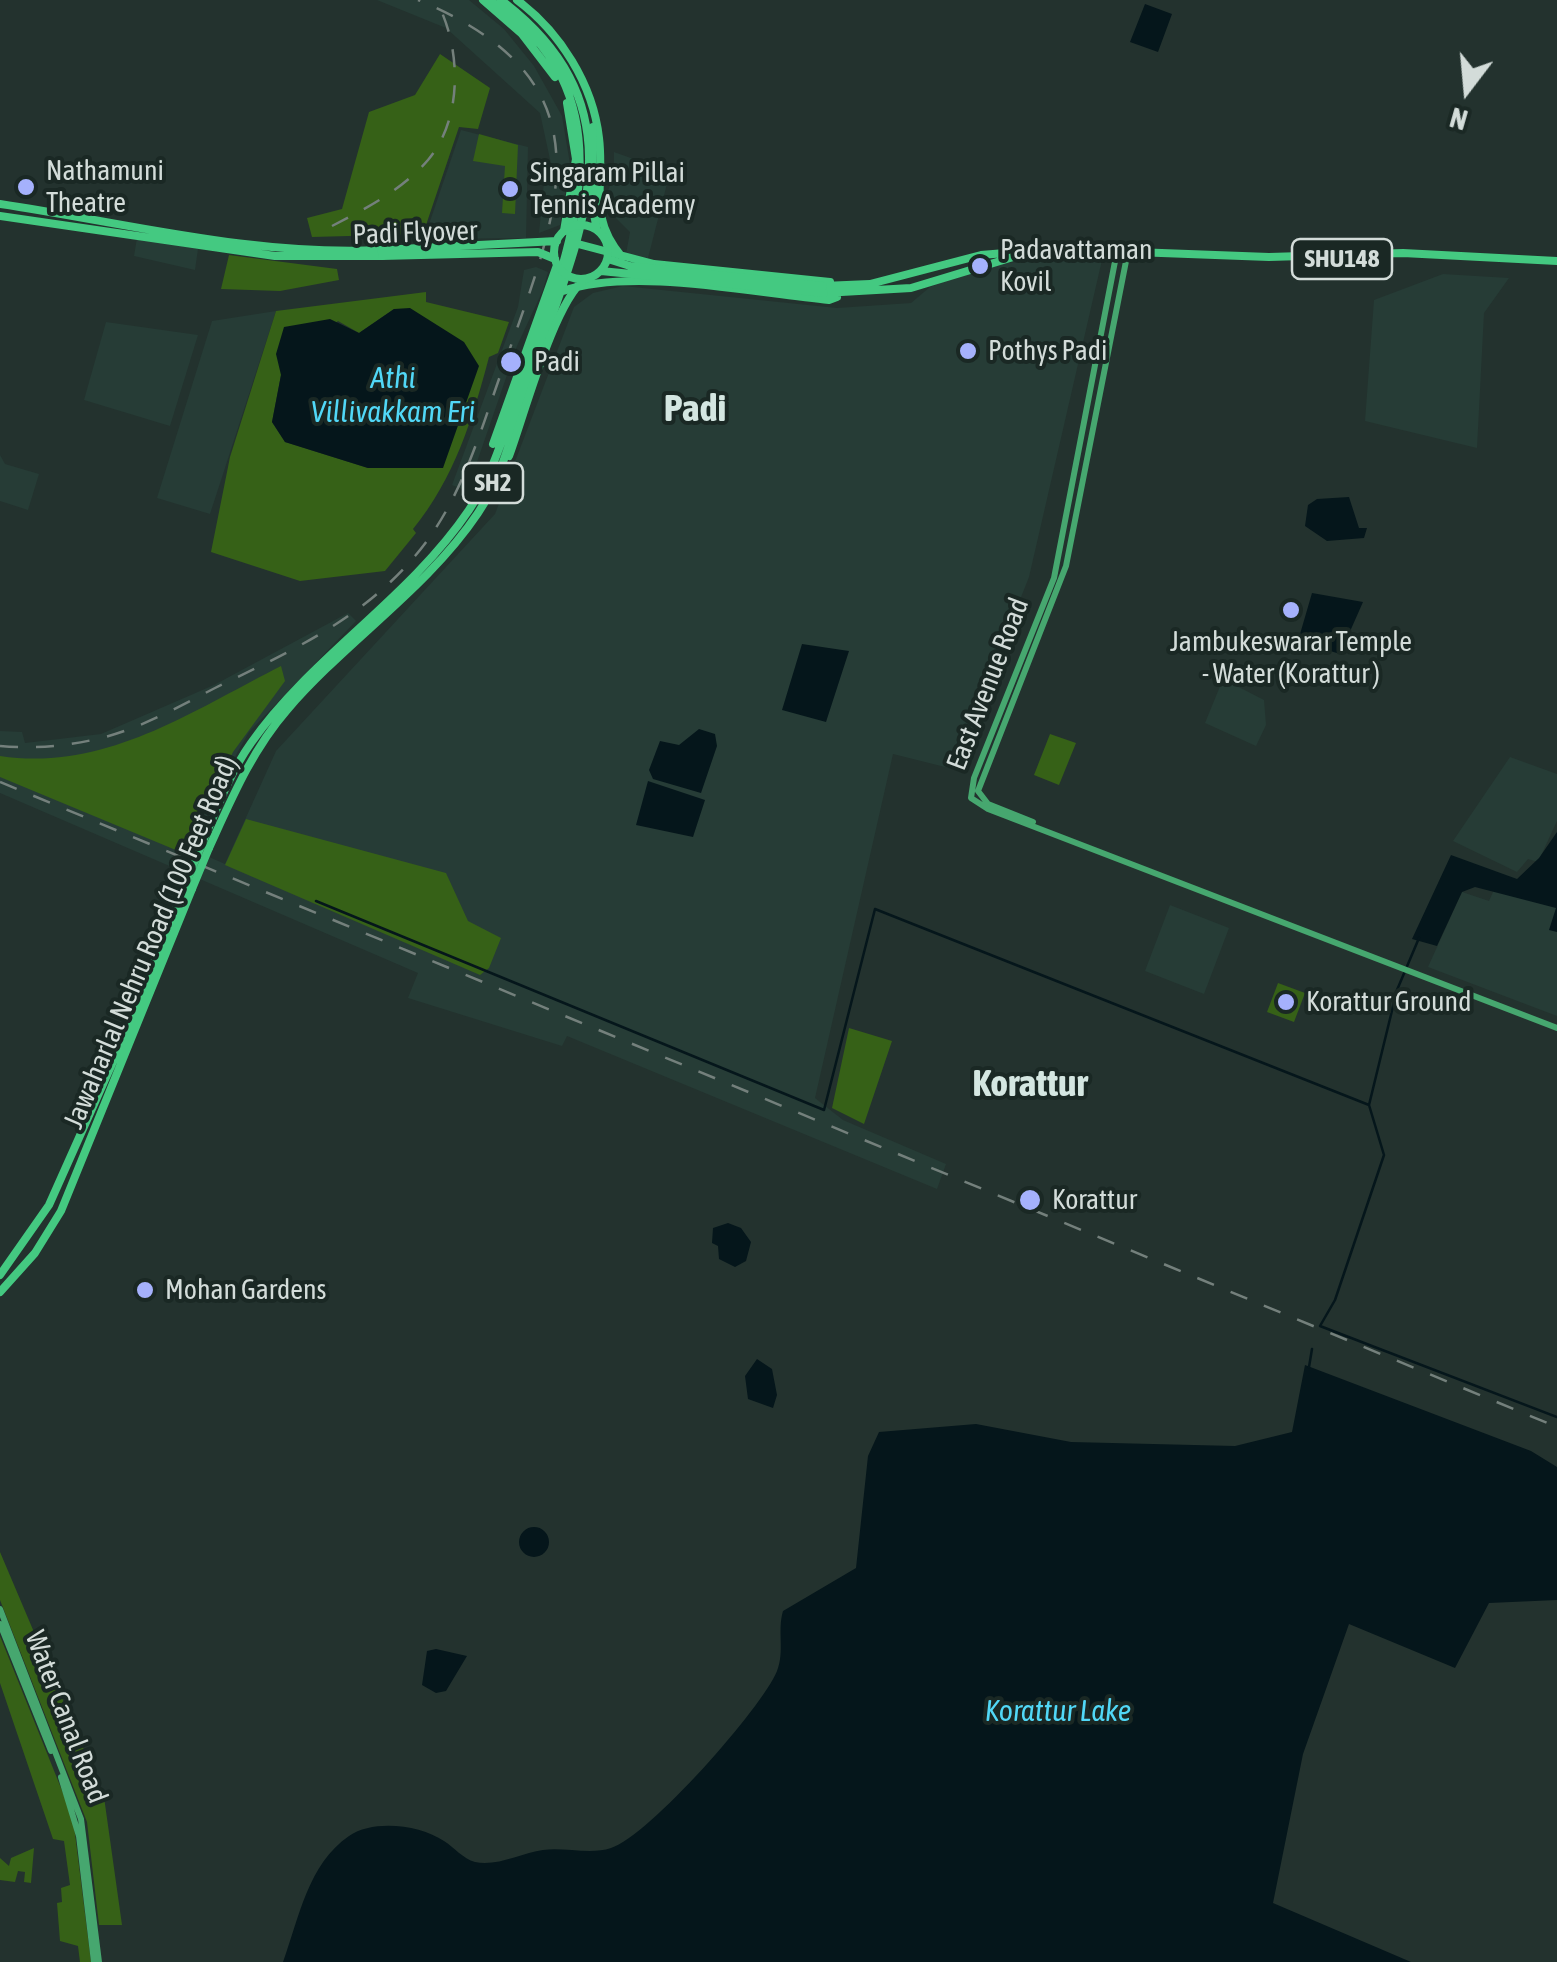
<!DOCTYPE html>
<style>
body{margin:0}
#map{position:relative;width:1557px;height:1962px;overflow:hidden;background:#23322e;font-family:"Asap Condensed",sans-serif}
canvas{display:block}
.north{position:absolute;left:1417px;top:40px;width:100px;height:100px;-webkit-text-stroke:8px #1a2824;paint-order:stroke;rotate:196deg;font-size:28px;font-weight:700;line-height:40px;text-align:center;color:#d3dcd9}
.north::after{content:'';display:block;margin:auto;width:35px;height:45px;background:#d3dcd9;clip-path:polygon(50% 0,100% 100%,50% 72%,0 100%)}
</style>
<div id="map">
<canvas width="1557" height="1962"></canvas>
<div class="north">N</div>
</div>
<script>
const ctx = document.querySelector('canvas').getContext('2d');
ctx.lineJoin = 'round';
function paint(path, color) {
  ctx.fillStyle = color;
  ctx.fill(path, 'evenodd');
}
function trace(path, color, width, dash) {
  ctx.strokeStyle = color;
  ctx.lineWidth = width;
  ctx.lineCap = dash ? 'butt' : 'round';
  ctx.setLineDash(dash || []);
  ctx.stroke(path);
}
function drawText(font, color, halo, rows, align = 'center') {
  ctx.font = font + ' "Asap Condensed",sans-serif';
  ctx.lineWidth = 8;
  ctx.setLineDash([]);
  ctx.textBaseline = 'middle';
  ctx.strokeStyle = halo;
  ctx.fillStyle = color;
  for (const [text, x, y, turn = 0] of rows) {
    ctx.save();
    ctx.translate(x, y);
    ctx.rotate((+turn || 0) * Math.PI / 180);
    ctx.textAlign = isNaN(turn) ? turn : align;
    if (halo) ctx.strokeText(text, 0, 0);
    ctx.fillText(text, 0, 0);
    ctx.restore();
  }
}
const built = new Path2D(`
 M377 0H469L504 29 534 66 562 116 570 164 560 225 539 233 544 182 551 164 540 113 446 28Z
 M461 130 528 147 526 238 424 239Z
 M614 152 670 172 648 258 626 254 630 232 603 205 614 174Z
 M137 238 198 249 195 270 134 256Z
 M1102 260 1029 577 953 769 893 754 815 1098 843 1120 946 1164 937 1189 567 1036 562 1046 408 998 418 973 0 793V731L22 732 25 743 101 734 214 685 348 613 356 621 249 732 237 753 191 849 225 864 276 751 495 514 574 307 593 293 623 286 837 308 911 303 930 287 992 263Z
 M536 267 548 272 543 290 517 346 467 491 452 485 518 307 524 270Z
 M1443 274 1509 278 1484 313 1477 448 1365 421 1374 300Z
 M276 311 210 514 157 498 212 321Z
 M106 322 198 335 170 426 84 400Z
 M0 455 5 464 39 474 28 510 0 501Z
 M1223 679 1264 700 1266 725 1256 746 1205 723Z
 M1510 757 1557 774V821L1538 862 1528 859 1517 872 1453 841Z
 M1497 883 1557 907V1016L1428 967 1462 892 1489 901Z
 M1170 905 1229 928 1204 994 1145 971Z`);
const green = new Path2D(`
 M440 54 490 88 478 129 459 127 423 234 312 237 307 218 342 209 369 112 415 95Z
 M479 134 518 145 515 214 502 213 505 166 473 161Z
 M229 255 337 269 339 280 280 291 221 289Z
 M426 292V302L509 322 498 353 489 357C473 418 454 479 413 529L416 533 385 571 300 581 211 552 230 457 276 311ZM394 309 442 468H368L285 442 272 422 281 375 338 321 359 333Z
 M281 666 285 681 233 752 183 853 0 777V756C105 772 192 711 281 666Z
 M1050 734 1076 743 1059 785 1034 775Z
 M246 819 446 873 468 921 501 938 489 968 480 975 225 865Z
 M1278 983 1305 993 1294 1022 1267 1012Z
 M849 1028 892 1041 864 1124 832 1108Z
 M0 1552 104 1797 122 1925H99L87 1822 0 1600Z
 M0 1636 73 1818 91 1962H80L78 1946 60 1941 57 1903 62 1902 61 1888 70 1885 64 1841 53 1839 0 1683Z
 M34 1848 31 1883 24 1882 25 1872 18 1871 15 1882 0 1880V1858L9 1866 11 1858Z`);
const water = new Path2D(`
 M1145 4 1172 14 1158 52 1130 42Z
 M410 308 464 342 479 366 443 468H368L285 442 272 422 281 375 276 354 284 327 330 319 359 333 394 309Z
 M1349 497 1359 528H1367L1364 538 1327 541 1305 526 1308 505 1317 499Z
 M1312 593 1363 602 1340 654 1298 641Z
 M802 644 849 651 826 722 782 710Z
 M699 729 715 734 717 746 701 793 653 779 649 770 660 741 679 745Z
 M648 781 705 800 693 837 636 825Z
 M1557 832V932L1549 930 1556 908 1475 887 1462 892 1437 946 1412 939 1451 855 1517 879 1539 858Z
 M728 1223 741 1228 751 1242 746 1261 735 1267 719 1259 718 1246 712 1243 713 1228Z
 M757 1359 772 1369 777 1395 773 1408 748 1399 745 1376Z
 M1305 1365 1531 1451 1557 1467V1600L1489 1603 1455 1668 1349 1624 1303 1754 1273 1903 1411 1962H283C299 1918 308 1864 349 1836 374 1819 420 1825 444 1841 454 1847 463 1859 475 1862 496 1867 522 1853 543 1850 564 1847 591 1855 611 1848 649 1836 762 1708 777 1671 785 1651 777 1631 783 1611L856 1568 868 1456 879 1432 976 1424 1071 1442 1235 1446 1292 1432Z
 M519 1542a15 15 0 1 1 30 0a15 15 0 1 1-30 0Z
 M436 1649 467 1656 446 1691 436 1693 422 1685 427 1651Z`);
const stream = new Path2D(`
 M316 901 824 1110 875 909 1369 1105
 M1419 938 1397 990 1369 1105 1384 1155 1335 1300 1320 1326 1557 1417
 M1309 1367 1312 1349`);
const secondary = new Path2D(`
 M1117 251 1054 578 974 778 971 798 988 809 1557 1028
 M1033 822 988 804 978 791 1066 566 1128 251
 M0 1609 81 1819 99 1962
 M0 1624 51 1751
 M61 1777 79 1836 94 1962`);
const primary = new Path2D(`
 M483 0 522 34 555 77
 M517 0C560 32 593 84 599 138 605 186 587 216 622 257
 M0 204C127 223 251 256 381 250
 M0 216 275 256H382
 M564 231 576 159 567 103
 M578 244 654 264 830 282
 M823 286 870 284 981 255 1054 249 1269 257 1403 253 1557 261
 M563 291C634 267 753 293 829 300L837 297
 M824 293 911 288 1020 255H1103
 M493 444 557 265
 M201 846C216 811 229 774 251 743 312 656 409 599 469 510 495 472 508 420 524 377 572 248 635 93 489 0
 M209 848C231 800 252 750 287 710 346 641 427 589 478 513 505 473 516 417 532 372 580 234 645 109 501 0
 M0 1275 49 1205 124 1037 185 885
 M0 1292 35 1253 61 1211 192 889`);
const rail = new Path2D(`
 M332 226C367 208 402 190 428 160 463 119 461 49 438 4
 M0 746C36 749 70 746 105 737 143 727 180 706 215 688 289 652 361 620 415 556 462 501 480 431 504 365 560 207 616 82 418 0
 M0 782 1557 1427`);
const primaryBridge = new Path2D(`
 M593 127 592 204 597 230
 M554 252a27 27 0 1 1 54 0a27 27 0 1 1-54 0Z
 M381 250 557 241
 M382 256 538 252 555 259
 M608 259 630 266 823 286
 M601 271 824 293
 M509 456C524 416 554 302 585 279
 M185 885 201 846
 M192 889 209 848`);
const markers = [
 [26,187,10,"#a5b1fc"],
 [510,189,10,"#a5b1fc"],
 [980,266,10,"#a5b1fc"],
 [968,351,10,"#a5b1fc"],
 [511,362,12,"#a5b1fc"],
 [1291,610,10,"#a5b1fc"],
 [1286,1002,10,"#a5b1fc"],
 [1030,1200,12,"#a5b1fc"],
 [145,1290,10,"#a5b1fc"]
];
const shields = [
 [1342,259,100],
 [493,483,60]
];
const shieldNames = [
 ["SHU148",1342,259],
 ["SH2",493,483]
];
const poiNames = [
 ["Nathamuni",46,171],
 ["Theatre",46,203],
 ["Singaram Pillai",530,173],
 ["Tennis Academy",530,205],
 ["Padavattaman",1000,250],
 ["Kovil",1000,282],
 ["Pothys Padi",988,351],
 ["Padi",534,362],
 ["Jambukeswarar Temple",1291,642,"center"],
 ["- Water (Korattur )",1291,674,"center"],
 ["Korattur Ground",1306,1002],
 ["Korattur",1052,1200],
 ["Mohan Gardens",165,1290]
];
const streetNames = [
 ["Padi Flyover",415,233,-2],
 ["East Avenue Road",988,684,-69],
 ["Jawaharlal Nehru Road (100 Feet Road)",151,942,-67],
 ["Water Canal Road",66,1717,69]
];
const waterNames = [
 ["Athi",393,379],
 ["Villivakkam Eri",393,413],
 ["Korattur Lake",1058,1712]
];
const districtNames = [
 ["Padi",695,409],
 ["Korattur",1030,1084]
];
paint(built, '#263c36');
paint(green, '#366117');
paint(water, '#05161b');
trace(stream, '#05161b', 2.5);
trace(secondary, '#46a76f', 6);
trace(primary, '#44c981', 8);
trace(rail, '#74807c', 2.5, [18, 18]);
trace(primaryBridge, '#44c981', 8);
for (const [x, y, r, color] of markers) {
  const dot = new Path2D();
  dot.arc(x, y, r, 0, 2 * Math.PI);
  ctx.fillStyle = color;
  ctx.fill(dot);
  trace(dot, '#1a2824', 4);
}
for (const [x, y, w] of shields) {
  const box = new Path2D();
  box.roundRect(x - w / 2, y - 20, w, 40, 8);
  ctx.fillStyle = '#1a2824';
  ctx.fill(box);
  trace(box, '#d3dcd9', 2.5);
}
drawText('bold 25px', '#d3dcd9', null, shieldNames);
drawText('28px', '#d3dcd9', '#1a2824', poiNames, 'left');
drawText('28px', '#d3dcd9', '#1a2824', streetNames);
drawText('italic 30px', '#51d8f7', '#1a2824', waterNames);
drawText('bold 38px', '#d4e6e1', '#1a2824', districtNames);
</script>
